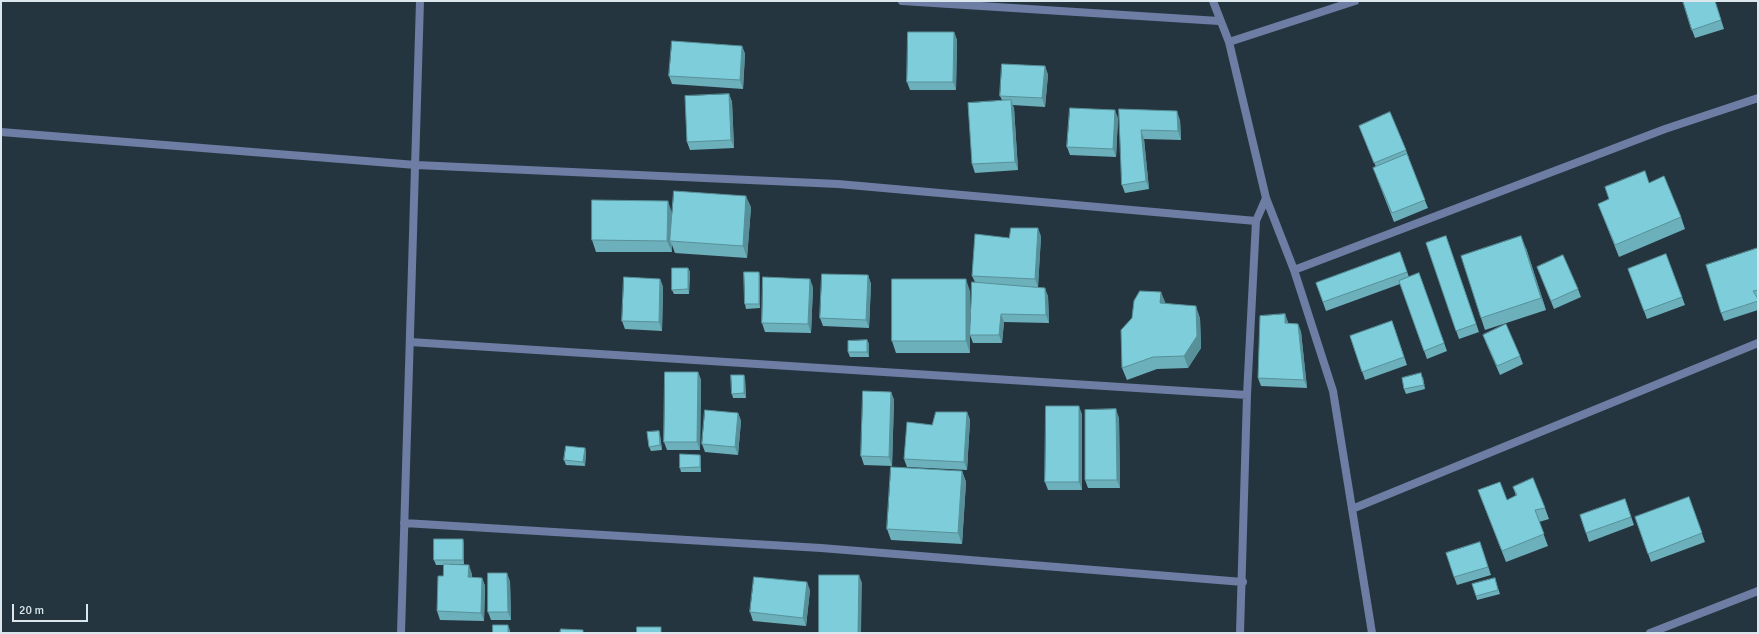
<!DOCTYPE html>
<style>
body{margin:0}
#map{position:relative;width:1759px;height:634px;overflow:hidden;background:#25353f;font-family:Signika,sans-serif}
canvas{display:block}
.frame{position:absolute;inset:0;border:2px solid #dce6ed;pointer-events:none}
.scale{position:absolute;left:12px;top:604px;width:76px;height:18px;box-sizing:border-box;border:2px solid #dce6ed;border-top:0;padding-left:5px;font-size:12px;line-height:14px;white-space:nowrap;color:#dce6ed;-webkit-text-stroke:3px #25353f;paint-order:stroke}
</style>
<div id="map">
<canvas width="1759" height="634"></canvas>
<div class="frame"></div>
<div class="scale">20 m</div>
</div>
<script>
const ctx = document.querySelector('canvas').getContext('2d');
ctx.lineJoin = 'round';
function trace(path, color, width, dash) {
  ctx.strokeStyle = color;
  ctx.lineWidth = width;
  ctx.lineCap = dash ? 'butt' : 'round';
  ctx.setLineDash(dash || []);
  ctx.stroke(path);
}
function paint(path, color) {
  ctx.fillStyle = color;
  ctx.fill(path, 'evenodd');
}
const street = new Path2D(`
 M902 1 1219 21
 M1213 1 1229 42 1266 198 1294 270 1333 391 1372 633
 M1229 42 1355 1
 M1 132 416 165 838 184 1256 221 1266 198
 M1294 270 1665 129 1758 98
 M410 342 1247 395
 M1352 509 1758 343
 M404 523 821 548 1243 582
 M401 633 420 1
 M1240 633 1247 395 1256 221
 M1650 633 1758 591`);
const wall = new Path2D(`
 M1715 1 1724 29 1695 38 1692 30Z
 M954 32 957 40 956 90H910L907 82Z
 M742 46 745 54 743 89 672 84 669 76Z
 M1045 66 1048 75 1045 107 1012 105 1014 108 1018 170 975 173 972 164 1002 100 1000 96Z
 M729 94 732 102 734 148 690 150 687 142Z
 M1119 109 1180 120 1181 140 1144 139 1149 189 1125 193 1122 185Z
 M1118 118 1116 157 1070 155 1067 147Z
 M1359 126 1406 150 1409 158H1408L1428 208 1394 222 1376 176V167Z
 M1650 183 1681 217 1685 229 1619 257 1598 204Z
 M751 207 747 258 675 253 672 245V252H596L592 240 672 213Z
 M1041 236 1038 287 1048 296 1049 323 1004 322 1002 343H973L970 335V353H896L892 341 970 291V326L975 282 972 276 1009 238Z
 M1446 236 1479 332 1459 339 1426 243Z
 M1526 248 1546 310 1485 330 1481 318Z
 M1758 248V310L1724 321 1721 313Z
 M1400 252 1409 277 1419 273 1447 351 1427 359 1400 284 1326 311 1316 283Z
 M1666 254 1685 305 1647 319 1628 269Z
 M1537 267 1578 289 1581 297 1554 309Z
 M688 268 690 272 689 294H674L672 290Z
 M868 275 871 284 869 328 823 326 820 318Z
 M760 276V308L746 309 745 304Z
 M660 279 663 287 662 331 625 329 622 321Z
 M813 287 811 333 765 332 762 323Z
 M1165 304 1200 318 1201 348 1188 368 1157 369 1127 380 1122 368Z
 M1285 314 1288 323 1298 324 1301 332 1307 388 1261 386 1258 378Z
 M1392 321 1407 365 1365 380 1350 336Z
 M1483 335 1520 356 1523 364 1500 375 1486 343Z
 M867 340 869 344V357H850L848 352Z
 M698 372 701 380 700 450H667L664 442Z
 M744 375 745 379 746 398H733L732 394Z
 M1423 377 1425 389 1406 394 1404 389Z
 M891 392 894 400 892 466 864 465 861 456Z
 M967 412 970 420 967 470 907 467 904 459 932 425Z
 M738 413 741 421 738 455 705 452 702 444Z
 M1082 414V490H1048L1045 482Z
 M1119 418 1120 488H1088L1085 480Z
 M659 431 660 435 662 450 651 451 649 447Z
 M585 448 586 452 585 466 566 465 564 460Z
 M700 455 701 459V472H681L680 468Z
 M962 471 966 482 962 544 891 540 887 529Z
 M1513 487 1545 508 1549 519 1539 522 1548 546 1506 562 1478 490 1507 500 1516 496Z
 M1689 497 1705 542 1651 562 1635 517Z
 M1625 499 1634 525 1589 542 1580 515Z
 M464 543V564H449L472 574V577L482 578 485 586 484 621 440 620 437 611 443 576 444 565H436L434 560Z
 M1483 551 1491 575 1457 585 1454 577Z
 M510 581 511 620H491L488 612Z
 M1496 582 1500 594 1477 600 1476 596Z
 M810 590 806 626 753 621 750 612Z`);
const shadedWall = new Path2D(`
 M954 32 957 40 956 90 953 82Z
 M742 46 745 54 743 89 740 80Z
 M1045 66 1048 75 1045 107 1042 98Z
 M729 94 732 102 734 148 731 140Z
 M1011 100 1014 108 1018 170 1015 162Z
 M1115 110 1118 118 1116 157 1113 149Z
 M1177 111 1180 120 1181 140 1178 131Z
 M1141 130 1144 139 1149 189 1146 181Z
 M746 196 751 207 747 258 743 246Z
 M668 201 672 213 670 241 672 245V252L667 241Z
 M1038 228 1041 236 1038 287 1035 279Z
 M1521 236 1526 248 1546 310 1541 298Z
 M688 268 690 272 689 294 688 289Z
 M759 272 760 276V308L759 304Z
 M868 275 871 284 869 328 866 320Z
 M660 279 663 287 662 331 659 322Z
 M810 279 813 287 811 333 808 324Z
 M966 279 970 291V353L966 341Z
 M1045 288 1048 296 1049 323 1046 315Z
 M1161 292 1166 304 1160 303Z
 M1196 306 1200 318 1201 348 1188 368 1184 356Z
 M1001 314 1004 322 1002 343 999 335Z
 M1285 314 1288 322V331L1285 323Z
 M1298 324 1301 332 1307 388 1304 380Z
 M867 340 869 344V357L867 352Z
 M698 372 701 380 700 450 697 442Z
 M744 375 745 379 746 398 744 393Z
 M891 392 894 400 892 466 889 457Z
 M1079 406 1082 414V490L1079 482Z
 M1116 409 1119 418 1120 488 1117 480Z
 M967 412 970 420 967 470 964 462Z
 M738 413 741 421 738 455 735 447Z
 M659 431 660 435 662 450 660 445Z
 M585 448 586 452 585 466 583 462Z
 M700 455 701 459V472L700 467Z
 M962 471 966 482 962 544 958 533Z
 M463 539 464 543V564L463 560Z
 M469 565 472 574 471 586 468 577Z
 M507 573 510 581 511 620 508 612Z
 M859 575 862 583 861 633H858Z
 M482 578 485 586 484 621 481 613Z
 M807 582 810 590 806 626 803 618Z
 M508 625 510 630V633H508Z`);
const building = new Path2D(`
 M1683 1H1715L1721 20 1692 30Z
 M908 32H954L953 82H907Z
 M672 41 742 46 740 80 669 76Z
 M1002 64 1045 66 1042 98 1000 96Z
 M729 94 731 140 687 142 685 96Z
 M1011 100 1015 162 972 164 968 103Z
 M1070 108 1115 110 1113 149 1067 147Z
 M1119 109 1177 111 1178 131 1141 130 1146 181 1122 185Z
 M1390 112 1406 150 1374 163 1359 126Z
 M1407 154 1425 200 1392 213 1373 168Z
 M1645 171 1649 183 1664 176 1681 217 1615 245 1598 204 1609 199 1605 187Z
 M674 191 746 196 743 246 670 241Z
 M592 200 668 201 667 241 592 240Z
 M1011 228H1038L1035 279 972 276 975 234 1009 238Z
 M1446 236 1476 324 1456 331 1426 243Z
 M1521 236 1541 298 1481 318 1461 256Z
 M1758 248V290L1753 291 1758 299V301L1721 313 1706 265Z
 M1400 252 1407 272 1323 302 1316 283Z
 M1666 254 1682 297 1644 311 1628 269Z
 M1563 255 1578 289 1551 301 1537 267Z
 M672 268H688V289L672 290Z
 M744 272H759V304H745Z
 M1419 273 1444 343 1424 351 1399 281Z
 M822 274 868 275 866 320 820 318Z
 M624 277 660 279 659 322 622 321Z
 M763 277 810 279 808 324 762 323Z
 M892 279H966V341H892Z
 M972 282 1045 288 1046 315 1001 314 999 335H970Z
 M1140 291 1161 292 1160 303 1196 306 1197 336 1184 356 1153 357 1122 368 1121 330 1132 318 1134 301Z
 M1285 314V323L1298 324 1304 380 1258 378 1260 316Z
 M1392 321 1404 357 1362 372 1350 336Z
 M1506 324 1520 356 1497 366 1483 335Z
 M867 340V352H848V341Z
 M665 372H698L697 442H664Z
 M1421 373 1424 385 1404 389 1402 378Z
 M731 375H744V393L732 394Z
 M863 391 891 392 889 457 861 456Z
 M1046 406H1079V482H1045Z
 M1116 409 1117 480H1085V410Z
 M705 410 738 413 735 447 702 444Z
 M936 412H967L964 462 904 459 907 422 932 425Z
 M659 431 660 445 649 447 647 432Z
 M566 446 585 448 583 462 564 460Z
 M680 454 700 455V467L680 468Z
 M891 467 962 471 958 533 887 529Z
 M1533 478 1545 508 1535 510 1544 534 1502 551 1478 490 1500 482 1507 500 1517 495 1513 487Z
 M1689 497 1702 533 1648 554 1635 517Z
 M1625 499 1631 517 1586 533 1580 515Z
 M434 539H463V560H434Z
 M1480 542 1488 567 1454 577 1446 553Z
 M444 564 469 565 468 577 482 578 481 613 437 611 438 576H443Z
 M488 573H507L508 612H488Z
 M819 575H859L858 633H819Z
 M754 577 807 582 803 618 750 612Z
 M1495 578 1498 590 1476 596 1472 584Z
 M493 625H508V633H493Z
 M637 627H661V633H637Z
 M561 629 583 630V633H560Z`);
trace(street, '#6d7da4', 8);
paint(wall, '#6cb0bb');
paint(shadedWall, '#589099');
paint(building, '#7dcdda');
trace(building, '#589099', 1);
</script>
